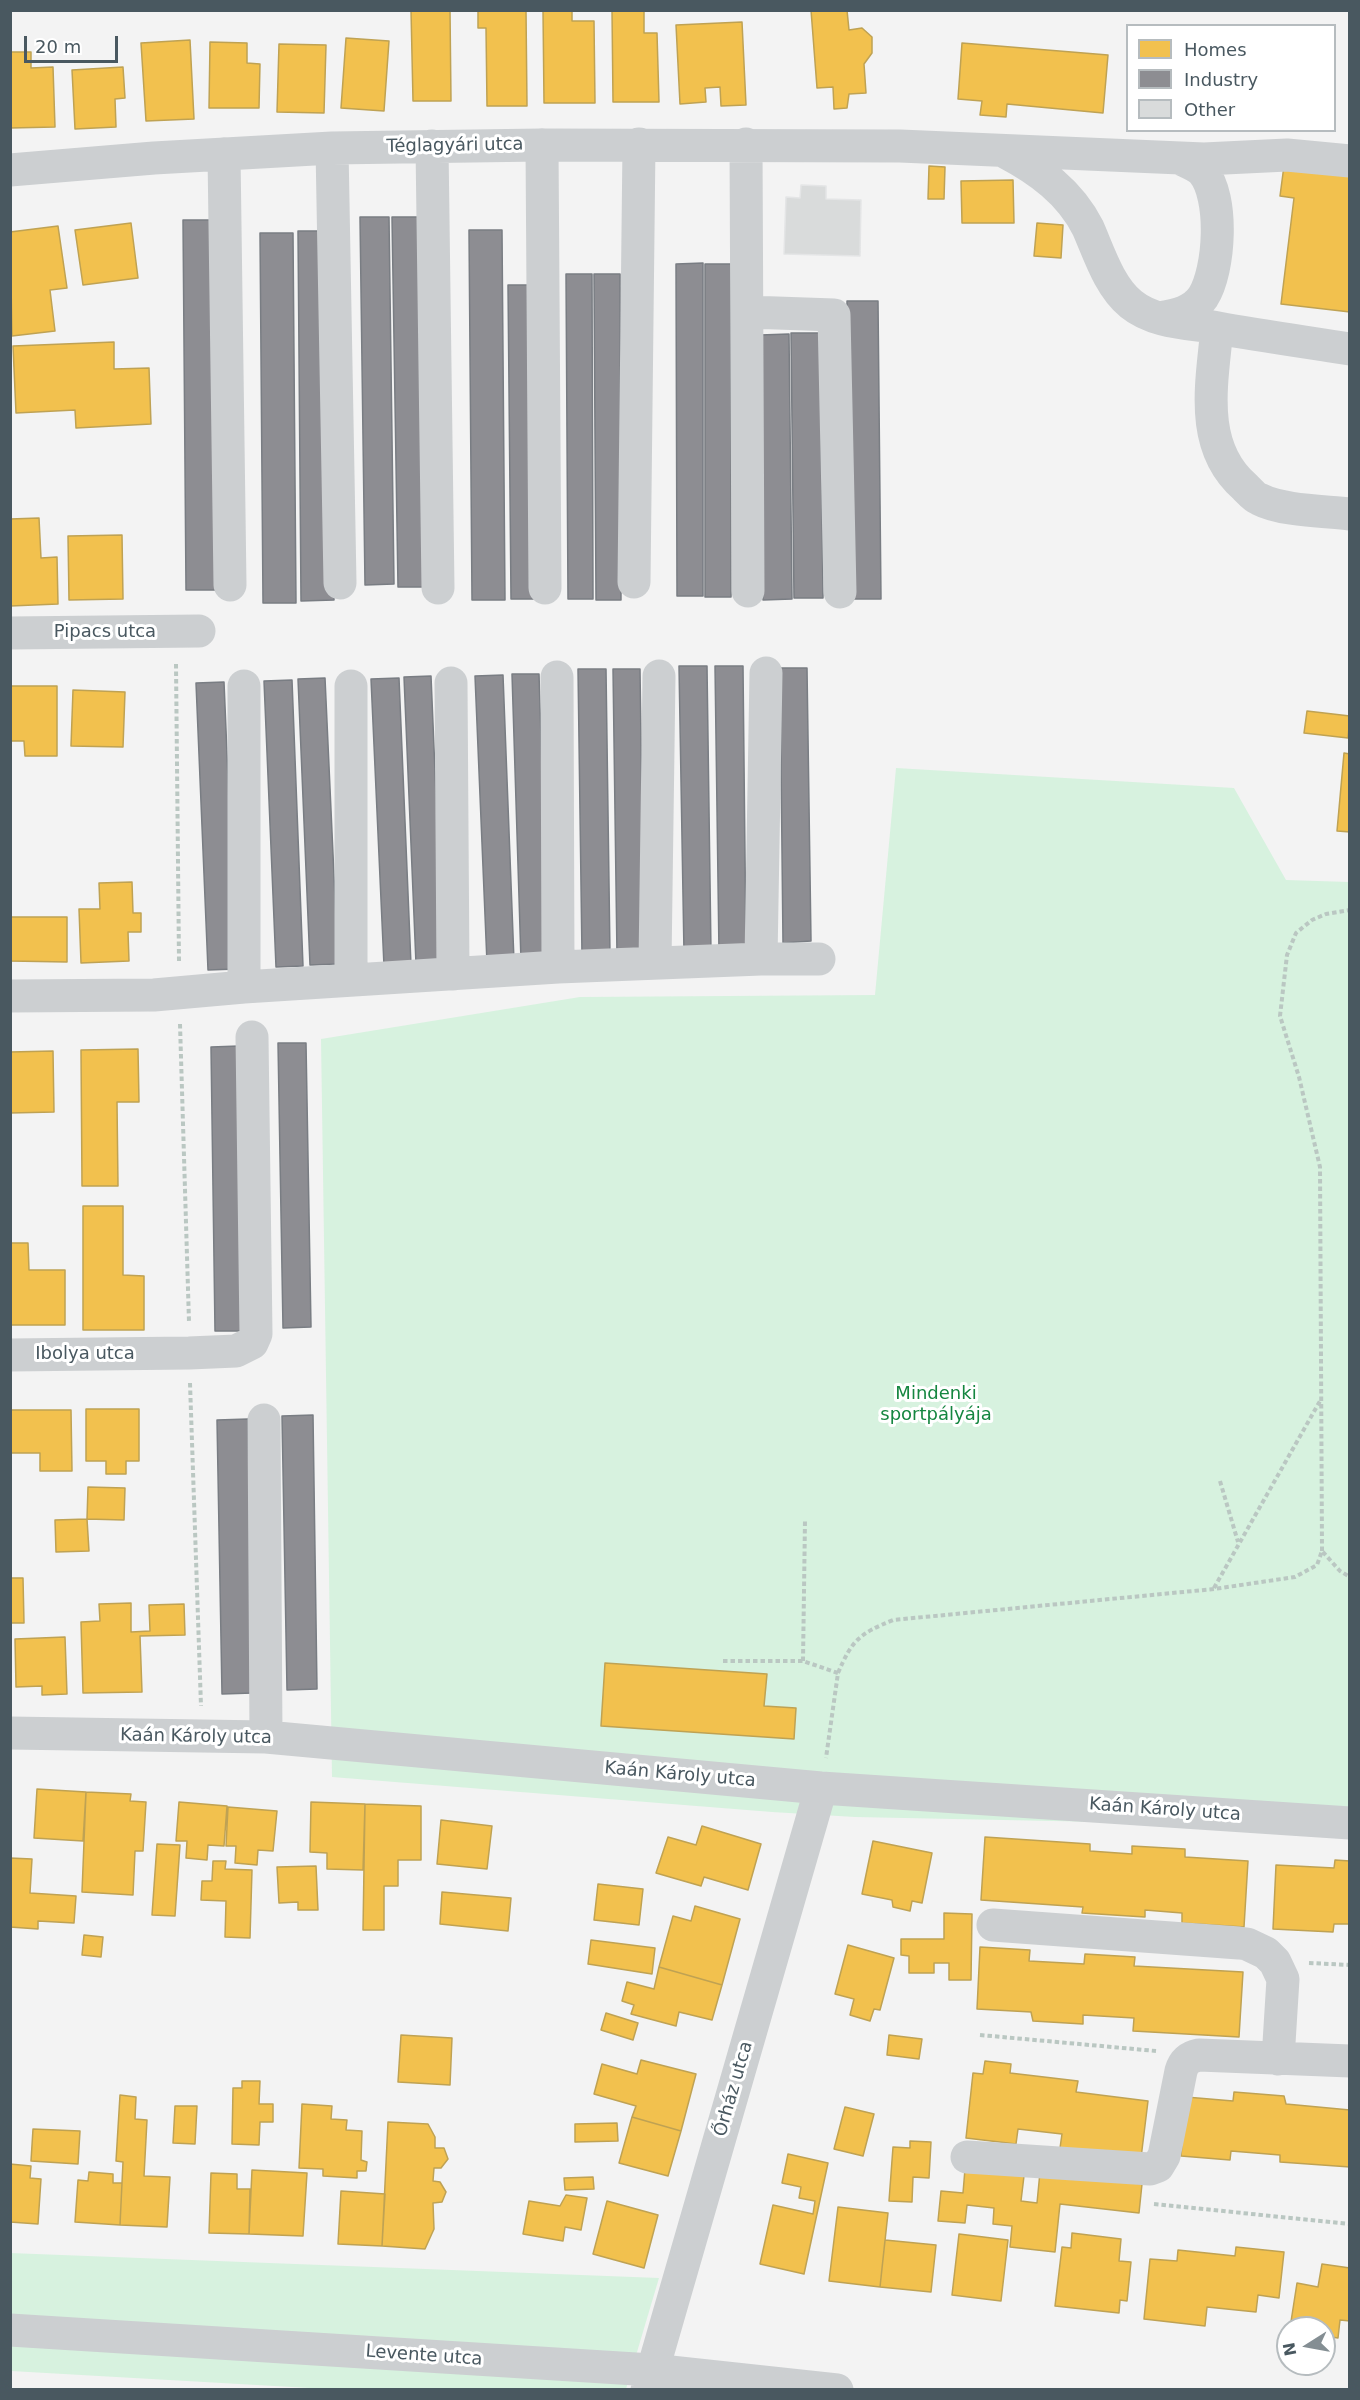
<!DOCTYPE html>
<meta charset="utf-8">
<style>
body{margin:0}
#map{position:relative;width:1360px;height:2400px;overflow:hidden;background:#f3f3f3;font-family:"DejaVu Sans",sans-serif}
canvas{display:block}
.frame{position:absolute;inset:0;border:12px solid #495860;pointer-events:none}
.legend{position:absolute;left:1126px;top:24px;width:210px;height:108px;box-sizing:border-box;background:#fff;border:2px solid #b6bcbf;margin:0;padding:8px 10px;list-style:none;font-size:18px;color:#495860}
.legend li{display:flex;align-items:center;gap:12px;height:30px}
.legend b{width:30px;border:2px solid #b6bcbf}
.north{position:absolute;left:1276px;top:2316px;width:60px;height:60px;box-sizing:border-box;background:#fff;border:2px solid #b6bcbf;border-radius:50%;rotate:259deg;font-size:16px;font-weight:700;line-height:24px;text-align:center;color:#495860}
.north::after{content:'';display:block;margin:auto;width:21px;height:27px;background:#848e93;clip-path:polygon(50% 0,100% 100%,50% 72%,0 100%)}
.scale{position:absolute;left:24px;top:36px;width:94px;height:27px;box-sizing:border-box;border:3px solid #495860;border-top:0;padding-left:8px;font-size:18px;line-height:21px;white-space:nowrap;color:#495860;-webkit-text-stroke:4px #fff;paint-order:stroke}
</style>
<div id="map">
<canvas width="1360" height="2400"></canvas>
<div class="frame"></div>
<ul class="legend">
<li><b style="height:16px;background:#f2c14e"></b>Homes</li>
<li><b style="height:16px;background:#8d8d92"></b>Industry</li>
<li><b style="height:16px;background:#d9dbdb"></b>Other</li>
</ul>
<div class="north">N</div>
<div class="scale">20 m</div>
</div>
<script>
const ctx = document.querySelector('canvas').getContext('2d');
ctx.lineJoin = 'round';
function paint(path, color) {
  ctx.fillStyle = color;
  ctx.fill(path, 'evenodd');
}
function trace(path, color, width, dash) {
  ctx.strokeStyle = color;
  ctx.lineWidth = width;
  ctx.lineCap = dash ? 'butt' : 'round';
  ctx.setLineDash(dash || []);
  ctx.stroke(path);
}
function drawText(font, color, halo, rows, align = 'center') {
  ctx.font = font + ' "DejaVu Sans",sans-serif';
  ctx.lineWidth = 6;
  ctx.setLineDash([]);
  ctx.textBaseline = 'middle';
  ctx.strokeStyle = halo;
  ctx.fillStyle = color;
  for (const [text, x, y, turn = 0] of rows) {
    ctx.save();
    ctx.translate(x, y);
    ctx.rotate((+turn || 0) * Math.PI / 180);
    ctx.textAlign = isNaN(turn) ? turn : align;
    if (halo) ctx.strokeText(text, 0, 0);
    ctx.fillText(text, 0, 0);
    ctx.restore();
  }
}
const green = new Path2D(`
 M896 768 1234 788 1286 880 1349 882V1827L855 1817 772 1812 332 1777 321 1039 580 997 875 995Z
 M10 2253 659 2278 626 2389H327L11 2371Z`);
const homes = new Path2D(`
 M411 10H450L451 101H413Z
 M478 10H526L527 106H487L486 28H478Z
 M543 10H572V21H594L595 103H544Z
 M612 10H644V33H657L659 102H613Z
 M811 10H847L849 30 862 28 872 37V53L864 64 866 93 849 94 847 108 834 109 833 87 817 88Z
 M742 22 746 105 721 106 720 87 705 88 706 102 680 104 676 25Z
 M346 38 389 41 384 111 341 108Z
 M190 40 194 119 146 121 141 43Z
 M210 42 247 43V63L260 64 259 108H209Z
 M962 43 1108 55 1103 113 1007 104 1006 117 980 115 982 101 958 99Z
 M279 44 326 45 324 113 277 112Z
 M10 52H31V68L53 67 55 127 10 128Z
 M123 67 125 98 115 99 116 127 75 129 72 70Z
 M1285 158 1350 166V312L1281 304 1294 198 1280 196Z
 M929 166 945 167 944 199H928Z
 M1013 180 1014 223H962L961 181Z
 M131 223 138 278 83 285 75 230Z
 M1037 223 1063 225 1061 258 1034 256Z
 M58 226 67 288 50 290 55 331 12 336 10 232Z
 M114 342V369L149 368 151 424 76 428 75 410 16 413 13 346Z
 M39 518 41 558 57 557 58 604 10 606V519Z
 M122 535 123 599 69 600 68 536Z
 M10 686H57V756H25L24 741H10Z
 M73 690 125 692 123 747 71 746Z
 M1307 711 1350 716 1348 738 1304 733Z
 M1344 753 1350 754V832L1337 831Z
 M132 882 133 913H141V932H128L129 961 81 963 79 909H100L99 883Z
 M10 917H67V962L10 961Z
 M138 1049 139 1102H117L118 1186H82L81 1050Z
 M53 1051 54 1112 10 1113V1052Z
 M83 1206H123V1275L144 1276V1330H83Z
 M10 1243H28L29 1270H65V1325H10Z
 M86 1409H139V1461H126V1474H106V1461H86Z
 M10 1410H71L72 1471H40V1453H10Z
 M88 1487 125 1488 124 1520 87 1519Z
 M87 1519 89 1551 56 1552 55 1520Z
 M10 1578H23L24 1623H10Z
 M131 1603V1632L150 1631 149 1605 184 1604 185 1635 140 1636 142 1692 83 1693 81 1622 100 1621 99 1604Z
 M65 1637 67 1694 42 1695V1686L16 1687 15 1639Z
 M605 1663 767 1674 764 1706 796 1708 794 1739 601 1726Z
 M37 1789 86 1792 83 1841 34 1838Z
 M86 1792 131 1794 130 1801 146 1802 143 1851H135L133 1895 82 1892Z
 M179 1802 227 1806 224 1846 208 1845 207 1860 186 1858 187 1841H176Z
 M311 1802 365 1804 363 1870 327 1869V1853L310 1852Z
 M365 1804 421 1806V1860H398V1886H384V1930H363Z
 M228 1807 277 1811 273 1851 258 1850 257 1865 235 1863 236 1846H226Z
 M441 1820 492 1826 487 1869 437 1864Z
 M702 1826 761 1844 748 1890 704 1877 701 1886 656 1873 668 1837 696 1845Z
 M985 1837 1090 1844V1851L1132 1854V1846L1185 1849V1857L1248 1861 1244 1927 1182 1923V1913L1145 1910V1917L1082 1913 1083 1907 981 1900Z
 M873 1841 932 1853 922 1903 912 1901 910 1911 893 1907 892 1900 862 1894Z
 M157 1844 180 1845 175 1916 152 1915Z
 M10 1858 32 1859 30 1893 76 1896 74 1923 38 1921V1929L10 1927Z
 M1335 1860 1350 1861V1924H1334L1333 1932 1273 1929 1276 1865 1334 1868Z
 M213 1861H226L225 1869 252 1870 250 1938 225 1937 226 1901 201 1900 202 1881H212Z
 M316 1866 318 1910H298V1902L279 1903 277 1867Z
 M598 1884 643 1889 639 1925 594 1920Z
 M442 1892 511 1898 508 1931 440 1924Z
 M695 1906 740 1919 722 1985 659 1967 673 1916 691 1921Z
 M944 1913 972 1914 971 1980H949V1963H934V1973H909V1956L901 1955V1939H944Z
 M84 1935 103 1937 101 1957 82 1955Z
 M591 1940 655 1948 652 1974 588 1964Z
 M848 1945 894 1958 880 2010 874 2009 870 2021 850 2015 854 1999 835 1994Z
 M980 1947 1030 1950 1029 1961 1084 1964 1085 1954 1135 1957 1134 1966 1243 1972 1239 2037 1133 2031 1134 2018 1083 2015V2024L1033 2021 1031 2012 977 2009Z
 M659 1967 722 1985 712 2020 679 2012 676 2026 631 2014 634 2005 622 2001 627 1982 654 1989Z
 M606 2013 638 2023 633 2040 601 2030Z
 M401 2035 452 2038 450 2085 398 2082Z
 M889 2035 922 2039 919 2059 887 2055Z
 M641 2060 696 2074 681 2131 632 2117 636 2106 594 2094 602 2064 637 2074Z
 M985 2061 1011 2064 1010 2073 1078 2081 1076 2092 1148 2101 1141 2158 1060 2148 1062 2134 1018 2129 1016 2144 966 2138 973 2073 983 2074Z
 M242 2081H260L259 2104H273V2122H260L259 2145 232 2144 233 2088H242Z
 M1234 2092 1284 2096 1286 2104 1350 2110V2167L1280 2162V2155L1231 2151 1230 2160 1181 2156 1186 2097 1233 2101Z
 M120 2095 136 2097 135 2119 147 2120 144 2176 170 2177 167 2227 120 2225 123 2162 116 2161Z
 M302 2104 332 2106 331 2119 347 2120 346 2130 362 2131 361 2160 367 2162 366 2171H357V2178L323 2176V2169L299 2168Z
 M175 2106H197L195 2144 173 2143Z
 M845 2107 874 2114 863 2156 834 2149Z
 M632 2117 681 2131 668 2176 619 2163Z
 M388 2122 428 2124 435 2137V2148H444L448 2159 441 2168H434L433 2181 440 2182 446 2192 442 2202 433 2203 434 2229 425 2249 382 2246Z
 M617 2123 618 2141 575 2142V2124Z
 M33 2129 80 2131 78 2164 31 2161Z
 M910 2141 931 2142 929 2178 913 2177 912 2202 889 2201 893 2147 910 2148Z
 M788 2154 828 2163 804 2274 760 2264 773 2205 813 2214 815 2201 799 2198 801 2187 782 2183Z
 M10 2164 31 2166 30 2178 41 2179 38 2224 10 2222Z
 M965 2169 1024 2176 1021 2201 1037 2203 1040 2172 1142 2184 1139 2213 1060 2204 1055 2252 1010 2247 1012 2226 993 2224 994 2208 967 2205 965 2223 938 2221 941 2191 963 2193Z
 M252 2170 307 2173 303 2236 249 2234Z
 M89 2172 113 2174V2183H122L120 2225 75 2222 78 2180 88 2181Z
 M211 2173 237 2174V2189H250L249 2234 209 2233Z
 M593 2177 594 2189 565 2190 564 2178Z
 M341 2191 385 2194 382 2246 338 2244Z
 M566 2195 587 2198 581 2230 565 2227 563 2241 523 2234 529 2201 560 2206Z
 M607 2201 658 2215 644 2268 593 2254Z
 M838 2207 888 2213 880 2287 829 2281Z
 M1072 2233 1121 2239 1119 2261 1131 2262 1127 2301 1120 2300 1119 2313 1055 2306 1062 2247 1071 2248Z
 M959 2234 1008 2240 1001 2301 952 2295Z
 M885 2240 936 2245 931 2292 880 2287Z
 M1236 2247 1284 2252 1279 2298 1258 2295 1256 2312 1207 2307 1205 2326 1144 2319 1150 2259 1177 2261 1178 2250 1235 2256Z
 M1322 2264 1350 2268V2321L1340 2320 1338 2338 1324 2336V2328H1290L1297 2283 1318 2287Z`);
const industry = new Path2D(`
 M360 217H389L394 584 365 585Z
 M392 217H418L425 587H398Z
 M183 220H215L218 590H186Z
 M469 230H502L505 600H472Z
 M298 231H330L334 600 301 601Z
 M260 233H293L296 603H263Z
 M703 263V596H677L676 264Z
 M705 264H731V597H705Z
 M566 274H592L593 599H568Z
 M594 274H620L621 600H596Z
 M508 285H532L535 599H511Z
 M847 301H878L881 599H850Z
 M791 333H820L823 598H794Z
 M789 334 792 599 763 600 760 335Z
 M679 666H707L711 952 684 953Z
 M715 666H743L746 953H719Z
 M780 668H807L811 941 783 943Z
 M578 669H606L610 955 582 956Z
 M613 669H640L644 955 617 956Z
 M512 674H539L548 960 521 961Z
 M503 675 514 961 487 963 475 676Z
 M431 676 443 962 416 964 404 677Z
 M325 678 338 964 310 965 298 679Z
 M399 678 411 965 384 966 371 679Z
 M292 680 303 966 276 967 264 681Z
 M224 682 236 969 208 970 196 683Z
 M278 1043H306L311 1327 283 1328Z
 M239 1046 244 1331H215L211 1047Z
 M313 1415 317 1689 287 1690 282 1416Z
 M248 1419 253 1693 222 1694 217 1420Z`);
const building = new Path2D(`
 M801 185 826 186V199L861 200 860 256 784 254 786 197 800 198Z`);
const path = new Path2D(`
 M176 664 179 962
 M180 1024 189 1322
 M190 1383 201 1706
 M1220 1481 1238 1542
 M1322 1551 1320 1167 1299 1077 1280 1016 1287 955 1296 933 1312 920 1326 914 1350 910
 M1214 1588 1320 1401
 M723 1661H803L838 1673 826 1758
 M803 1661 805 1520
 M838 1673C852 1640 859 1634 893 1620L1214 1589 1295 1577 1317 1565 1322 1551 1340 1571 1350 1577
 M1309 1963 1350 1965
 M980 2035 1156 2051
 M1154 2204 1350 2224`);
const minor = new Path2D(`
 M746 144 748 591
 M542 145 545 588
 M432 146 438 588
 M332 148 340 583
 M1005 152C1039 170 1070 192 1088 228 1099 253 1109 286 1131 304 1154 323 1189 323 1218 328 1262 336 1306 342 1350 349
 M224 154 230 585
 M10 170 154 158 332 148 542 145 900 146 1204 159 1287 155 1350 161
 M748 312 834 315 840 592
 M1159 318C1176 315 1193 312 1203 297 1220 270 1224 197 1203 172 1198 166 1187 162 1179 158
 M1217 328C1212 383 1198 446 1245 487 1249 491 1254 497 1259 499 1282 511 1324 511 1350 514
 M634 582 639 144
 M10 633 199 631
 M557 677 558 967
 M451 683 453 974
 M761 959 766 673
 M655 963 659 676
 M351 980V686
 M244 987V686
 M10 996 154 995 244 987 558 967 761 959H819
 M10 1355 189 1353 236 1351 252 1343 256 1334 252 1037
 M264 1420 266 1737
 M10 1733 266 1737 821 1788 1350 1823
 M993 1925 1239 1943 1247 1944 1266 1953 1275 1962 1283 1979 1278 2059
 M967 2157 1150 2169 1158 2166 1164 2156 1181 2071C1184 2061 1189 2057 1199 2055L1350 2061
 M10 2330 652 2370 837 2390
 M647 2390 821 1788`);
const streetNames = [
 ["Téglagyári utca",455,146,-1],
 ["Pipacs utca",105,632],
 ["Ibolya utca",85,1354],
 ["Kaán Károly utca",196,1737,1],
 ["Kaán Károly utca",680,1775,5],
 ["Kaán Károly utca",1165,1810,4],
 ["Őrház utca",734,2089,-74],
 ["Levente utca",424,2356,4]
];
const parkNames = [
 ["Mindenki",936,1394],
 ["sportpályája",936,1415]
];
paint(green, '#d7f2df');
paint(homes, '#f2c14e');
trace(homes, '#bfa253', 1.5);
paint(industry, '#8d8d92');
trace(industry, '#797d83', 1.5);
paint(building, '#d9dbdb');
trace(building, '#e4e5e6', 1.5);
trace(path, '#bac7c2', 4, [4.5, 3]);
trace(minor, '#cccfd1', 33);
drawText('18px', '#495860', '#fff', streetNames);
drawText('18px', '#158640', '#fff', parkNames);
</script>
